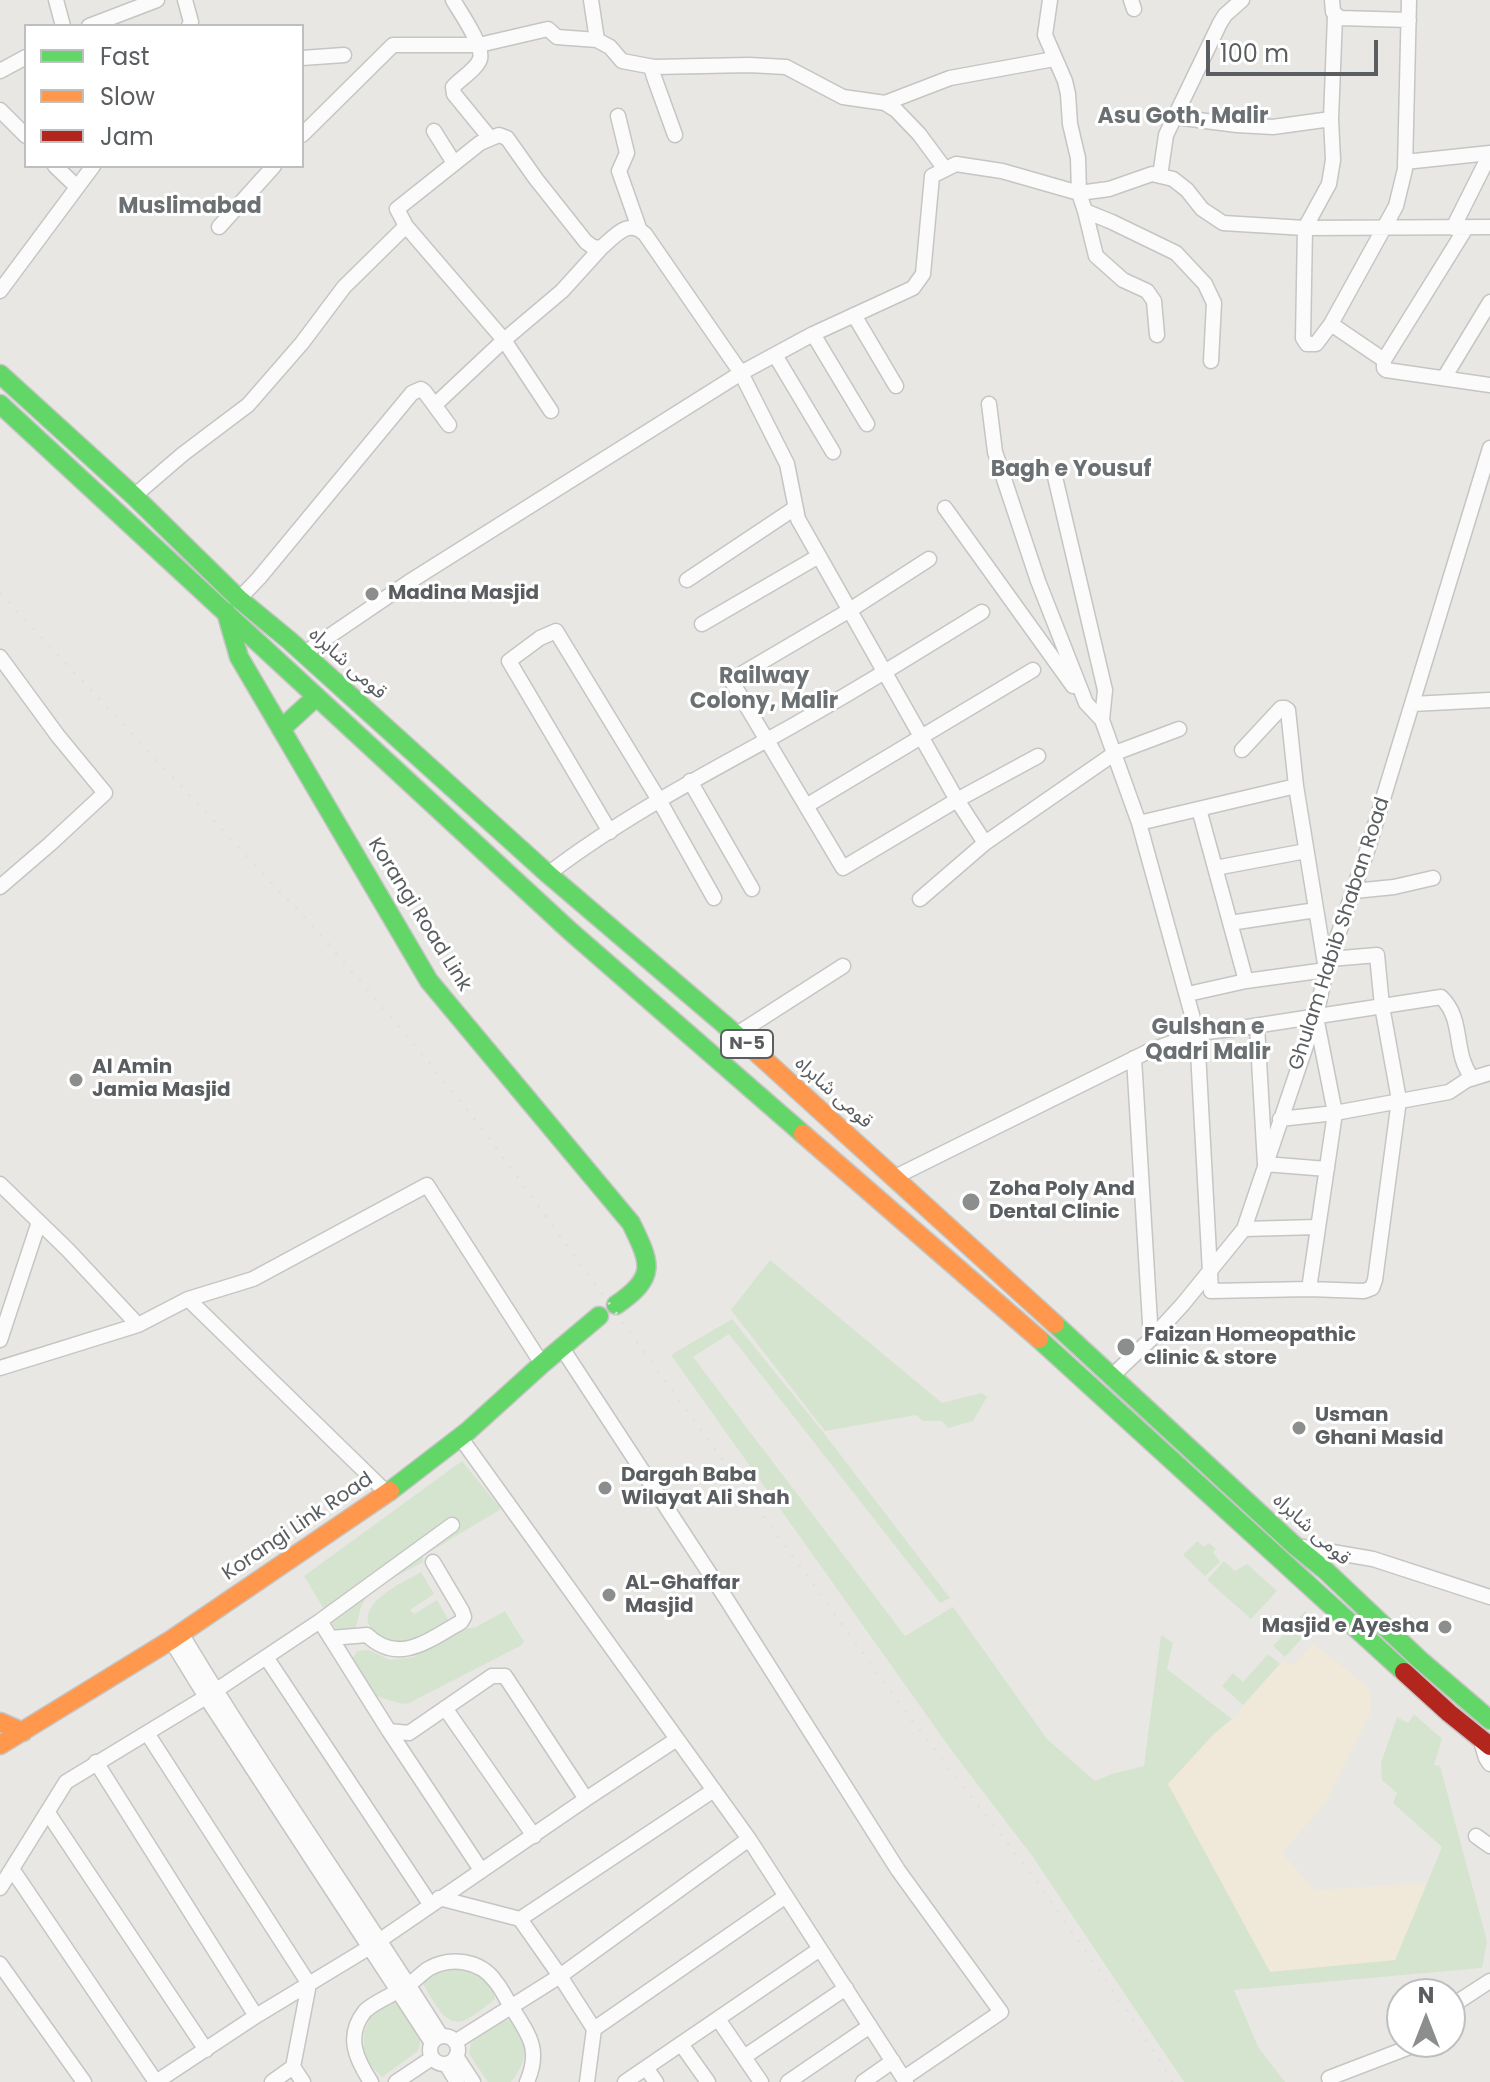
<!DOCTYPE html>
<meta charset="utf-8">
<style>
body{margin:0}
#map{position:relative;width:1490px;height:2082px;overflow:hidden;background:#e9e7e3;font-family:Poppins,sans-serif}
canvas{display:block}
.legend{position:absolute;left:24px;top:24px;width:280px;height:144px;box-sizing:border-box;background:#fff;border:2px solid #bdbfc0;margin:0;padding:10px 14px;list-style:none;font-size:24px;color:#5a5e61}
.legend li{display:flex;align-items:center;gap:16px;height:40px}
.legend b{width:40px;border:2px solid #bdbfc0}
.north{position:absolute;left:1386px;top:1978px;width:80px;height:80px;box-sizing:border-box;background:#fff;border:2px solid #bdbfc0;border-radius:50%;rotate:0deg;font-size:22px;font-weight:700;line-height:32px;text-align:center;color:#5a5e61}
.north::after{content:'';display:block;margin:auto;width:28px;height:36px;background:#8c8e8e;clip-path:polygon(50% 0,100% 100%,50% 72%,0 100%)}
.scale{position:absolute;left:1206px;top:40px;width:172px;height:36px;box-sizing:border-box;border:4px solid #5a5e61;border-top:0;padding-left:10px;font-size:24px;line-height:28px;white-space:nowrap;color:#5a5e61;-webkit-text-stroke:6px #fff;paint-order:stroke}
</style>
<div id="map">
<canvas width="1490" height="2082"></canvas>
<ul class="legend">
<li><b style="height:10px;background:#63d668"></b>Fast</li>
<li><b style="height:10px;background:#ff974d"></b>Slow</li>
<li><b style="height:10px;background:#b3261e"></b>Jam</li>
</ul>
<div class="north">N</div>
<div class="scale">100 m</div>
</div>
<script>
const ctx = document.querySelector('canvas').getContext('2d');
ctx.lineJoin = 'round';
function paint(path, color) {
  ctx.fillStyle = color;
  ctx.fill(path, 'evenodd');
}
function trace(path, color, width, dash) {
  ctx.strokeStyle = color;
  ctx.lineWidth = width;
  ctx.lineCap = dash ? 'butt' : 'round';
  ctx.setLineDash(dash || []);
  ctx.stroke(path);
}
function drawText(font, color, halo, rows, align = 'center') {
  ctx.font = font + ' Poppins,"Noto Sans Arabic",sans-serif';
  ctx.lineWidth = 6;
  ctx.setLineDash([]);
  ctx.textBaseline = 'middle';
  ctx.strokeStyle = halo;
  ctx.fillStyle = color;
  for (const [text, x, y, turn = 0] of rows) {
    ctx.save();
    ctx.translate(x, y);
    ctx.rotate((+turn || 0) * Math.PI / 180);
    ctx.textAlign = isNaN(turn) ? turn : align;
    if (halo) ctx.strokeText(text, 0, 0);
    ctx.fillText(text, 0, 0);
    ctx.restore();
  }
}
const green = new Path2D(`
 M770 1260 942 1403 982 1393 987 1397 973 1421 948 1428 942 1421H923L916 1415 825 1431 731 1310Z
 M732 1319 823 1432 950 1598 940 1603 729 1334 693 1357 905 1636 953 1607 1047 1739 1095 1781 1112 1774 1144 1766 1161 1635 1173 1643 1167 1669 1232 1719 1214 1734 1168 1785 1395 1960 1442 1847 1393 1803 1397 1793 1382 1780 1381 1763 1397 1717 1408 1723 1414 1714 1442 1739 1434 1765 1440 1766 1487 1941 1482 1968 1234 1990 1258 2047 1285 2082H1184L1033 1857 952 1751 671 1355Z
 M462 1461 501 1509 423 1556V1562L372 1589 367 1595 361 1607 352 1642 345 1644 304 1576Z
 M1197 1541 1204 1547 1209 1543 1216 1549 1213 1552 1220 1562 1205 1576 1183 1555Z
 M1224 1561 1235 1571 1247 1564 1277 1591 1251 1619 1207 1580Z
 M421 1572 434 1594 410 1610 414 1614 437 1600 450 1623C437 1630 421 1642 406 1646 397 1649 391 1644 383 1639 340 1611 400 1584 421 1572Z
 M505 1611 524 1642 520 1646 409 1703 402 1704 373 1695 353 1658 357 1651 369 1650 390 1660 413 1657 465 1629 476 1627Z
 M1305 1611 1317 1622 1285 1657 1273 1646Z
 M1268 1654 1280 1664 1243 1705 1222 1686 1233 1673 1243 1682Z
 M452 1966C472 1969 493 1978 495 1999 487 2005 472 2018 463 2021 443 2027 432 1997 423 1984 431 1973 439 1969 452 1966Z
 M395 2000 421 2037 418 2051 382 2077 369 2064 364 2049V2032L371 2016Z
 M509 2019C533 2035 527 2063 511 2082H488L469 2054 471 2043 493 2026Z`);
const sand = new Path2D(`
 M1313 1643 1370 1689 1371 1712 1326 1802 1282 1853 1315 1890 1427 1883 1395 1960 1270 1972 1168 1784 1214 1734 1232 1719 1280 1664 1284 1661 1293 1666Z`);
const street = new Path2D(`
 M56 0 63 26
 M185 0 191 22 189 26
 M453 0C460 12 484 46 480 59 477 69 460 79 453 87L454 94 490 138
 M591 0 597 40
 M1050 0 1045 35 1065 81 1068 94 1070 124 1078 158 1079 193 1085 211 1112 222 1176 253 1205 284 1214 303 1211 361
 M1131 0 1134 9
 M1332 0 1333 12 1340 18 1409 20
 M1335 16 1331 119 1333 160 1329 184 1305 228 1303 338 1307 344H1316L1331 324 1396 206 1405 169 1409 0
 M89 26 157 0
 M302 58 344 55
 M0 71 26 57
 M885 103 950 78 1054 59
 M0 110 26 136
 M618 116 627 153 619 171 639 228
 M1175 117 1237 125 1273 127 1331 119
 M434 131 454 163
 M302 135 393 45H479L548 29 557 37 597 40 610 47 622 61 654 67
 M675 135 654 77 652 70 654 67 749 65 786 67 843 97 885 103 896 110 919 134 945 169
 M1405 162 1490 153
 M55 166 77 187
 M1160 176 1166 135 1220 23 1225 15 1242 0
 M1085 211 1096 256 1123 280 1147 291 1154 301 1157 335
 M219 227 274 166
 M1453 228 1490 154
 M0 291 93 166
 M854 315 896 386
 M1331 324 1384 360V368L1386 370 1490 385
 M813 334 867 424
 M775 355 833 452
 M1384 360 1466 228
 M1444 378 1490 302
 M438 402 504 340 562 291 601 248
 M989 404 995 452 1038 581 1086 703 1102 720 1139 823 1197 1033 1211 1291 1309 1289 1364 1291 1372 1288 1375 1280 1399 1100 1382 1006 1377 955 1330 959
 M551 411 504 340 406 226 397 209 480 143 499 135 507 138 536 179 586 242 593 247 601 248C615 236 628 218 645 234L741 373 813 334 913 288 923 274 932 176 956 164 1002 171 1079 193 1109 189 1152 174 1173 179 1187 190 1202 209 1223 223 1305 228 1490 227
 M1055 477 1105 690 1102 720
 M134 496 183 454 248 405 302 343 344 287 406 226
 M945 508 1073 686
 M929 559 850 610 731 680 843 868 957 800 1038 756
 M687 580 795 508
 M239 599 259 578 412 393 421 389 424 391 449 425
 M702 624 819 556
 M303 654 409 582 741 373 787 464 798 519 957 800 985 843
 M0 657 58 736 105 793 50 844 0 887
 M1412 704 1490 700
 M690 781 752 889
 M806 806 1033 670
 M1199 809 1246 981
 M1139 823 1296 786
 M610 832 509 661 540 638 556 631 659 800 714 898
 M1215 868 1306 851
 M548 874C616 822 692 781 767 740 840 700 911 656 982 612
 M1354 891 1394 887 1433 878
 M920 899 985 843 1115 753 1179 729
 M1230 923 1316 910
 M1188 994 1246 981 1326 970 1296 786 1288 710 1285 708H1281L1242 750
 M1257 1026 1265 1164 1327 1169
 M737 1034 843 966
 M1134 1058 1151 1339
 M1280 1119 1335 1113 1449 1092 1467 1080 1490 1073
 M893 1178 1147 1052 1197 1033 1241 1028 1441 997C1465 1020 1452 1051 1472 1078
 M0 1184 68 1250 138 1325
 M1244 1229 1318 1227
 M1309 1289 1335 1113 1316 1017
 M188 1299 387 1493
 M0 1340 39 1222
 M562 1348 727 1600 898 1870 1001 2012 904 2078
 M0 1368 138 1325 188 1299 253 1279 427 1185 542 1364
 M1112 1376 1151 1339 1183 1304 1244 1229 1316 1016 1326 970 1368 848 1490 448
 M460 1437 749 1839 906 2082
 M1303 1547 1373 1559 1490 1597
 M320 1621 452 1525
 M181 1633C263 1770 356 1901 441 2036
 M331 1638 367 1635C399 1666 430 1639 461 1622L464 1617 462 1611 433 1562
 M171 1640 206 1697 432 2043
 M266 1657 430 1904
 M445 1708 534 1836
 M389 1731 481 1870
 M147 1733 309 1984 293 2067
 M1480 1738 1486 1758 1490 1764
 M96 1762 256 2016
 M48 1813 206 2050
 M1476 1836 1490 1846
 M12 1869 156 2082 256 2016 370 1947 586 1799
 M0 1888 66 1782 206 1697 320 1621 389 1731 409 1733 492 1676H505L586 1799 677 1739
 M439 1898 520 1919 560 1976 594 2029 587 2082
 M520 1919 714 1790
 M0 1964 84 2082
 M409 1985C415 1980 421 1974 428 1969 450 1956 480 1960 495 1981 502 1989 506 1999 512 2008 529 2035 541 2049 527 2082
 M1450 2012 1456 2003 1490 1981
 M718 2019 761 2082
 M594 2029 786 1896
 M430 2050a14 14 0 1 1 28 0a14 14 0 1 1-28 0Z
 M455 2042 560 1976 749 1839
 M681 2044 708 2082
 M456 2056 473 2082
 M744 2057 846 1988
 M446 2064 457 2082
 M646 2068 656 2082
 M1329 2078 1423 2042
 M272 2082 293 2067 303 2082
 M371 2082C356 2059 345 2036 365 2011 373 2003 388 1997 398 1991
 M396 2082 432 2058
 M625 2082 820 1949
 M788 2082 870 2026
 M863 2082 893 2061`);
const fast = new Path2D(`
 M0 374 134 496 239 599 290 641 548 874 746 1043
 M0 404 570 931 803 1134
 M226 612 239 657 429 981 631 1223C651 1264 657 1277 616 1305
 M281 729 316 697
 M1055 1324 1294 1545 1325 1570 1420 1660 1490 1720
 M1039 1339 1404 1672
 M390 1491 468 1431 542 1364 599 1316`);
const slow = new Path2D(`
 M746 1043 1055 1324
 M803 1134 1039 1339
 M0 1722 23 1732
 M0 1745 171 1640 390 1491`);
const jam = new Path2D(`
 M1404 1672 1449 1713 1490 1746`);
const rail = new Path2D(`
 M0 593 316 930 398 1025 481 1127 914 1723 1036 1880 1126 2009 1173 2082`);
const markers = [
 [372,594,8,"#8c8e8e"],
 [76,1080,8,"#8c8e8e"],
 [971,1202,10,"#8c8e8e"],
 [1126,1347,10,"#8c8e8e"],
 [1299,1428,8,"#8c8e8e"],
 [605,1488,8,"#8c8e8e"],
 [609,1595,8,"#8c8e8e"],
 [1445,1627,8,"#8c8e8e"]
];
const shields = [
 [747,1044,52]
];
const shieldNames = [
 ["N-5",747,1044]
];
const poiNames = [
 ["Madina Masjid",388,594],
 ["Al Amin",92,1068],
 ["Jamia Masjid",92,1091],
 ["Zoha Poly And",989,1190],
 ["Dental Clinic",989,1213],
 ["Faizan Homeopathic",1144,1336],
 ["clinic & store",1144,1359],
 ["Usman",1315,1416],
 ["Ghani Masid",1315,1439],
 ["Dargah Baba",621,1476],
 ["Wilayat Ali Shah",621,1499],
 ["AL-Ghaffar",625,1584],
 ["Masjid",625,1607],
 ["Masjid e Ayesha",1429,1627,"right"]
];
const streetNames = [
 ["قومی شاہراہ",347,664,42],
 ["Korangi Road Link",419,915,58],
 ["Ghulam Habib Shaban Road",1340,934,-72],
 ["قومی شاہراہ",833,1093,42],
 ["Korangi Link Road",298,1527,-34],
 ["قومی شاہراہ",1311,1530,42]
];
const neighbourhoodNames = [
 ["Asu Goth, Malir",1183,117],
 ["Muslimabad",190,207],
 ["Bagh e Yousuf",1071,470],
 ["Railway",764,677],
 ["Colony, Malir",764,702],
 ["Gulshan e",1208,1028],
 ["Qadri Malir",1208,1053]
];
paint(green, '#d5e4cf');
paint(sand, '#f0e8d9');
trace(street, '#c5c5c4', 17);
trace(fast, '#c4c5c4', 21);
trace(slow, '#c4c5c4', 21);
trace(jam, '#c4c5c4', 21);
trace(street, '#fcfbfb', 14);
trace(fast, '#63d668', 18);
trace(slow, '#ff974d', 18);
trace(jam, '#b3261e', 18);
trace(rail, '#e0e1e0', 3, [2, 10]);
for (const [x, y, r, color] of markers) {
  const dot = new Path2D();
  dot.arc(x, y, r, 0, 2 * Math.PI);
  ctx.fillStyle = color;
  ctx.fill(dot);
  trace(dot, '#fff', 3);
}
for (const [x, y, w] of shields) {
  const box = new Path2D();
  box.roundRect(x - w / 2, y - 14, w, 28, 6);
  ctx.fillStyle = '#fff';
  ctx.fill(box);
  trace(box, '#5a5e61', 2);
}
drawText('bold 18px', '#5a5e61', null, shieldNames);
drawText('bold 20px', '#5a5e61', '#fff', poiNames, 'left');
drawText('20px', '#5a5e61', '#fff', streetNames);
drawText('bold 22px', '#6b7073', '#fff', neighbourhoodNames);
</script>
